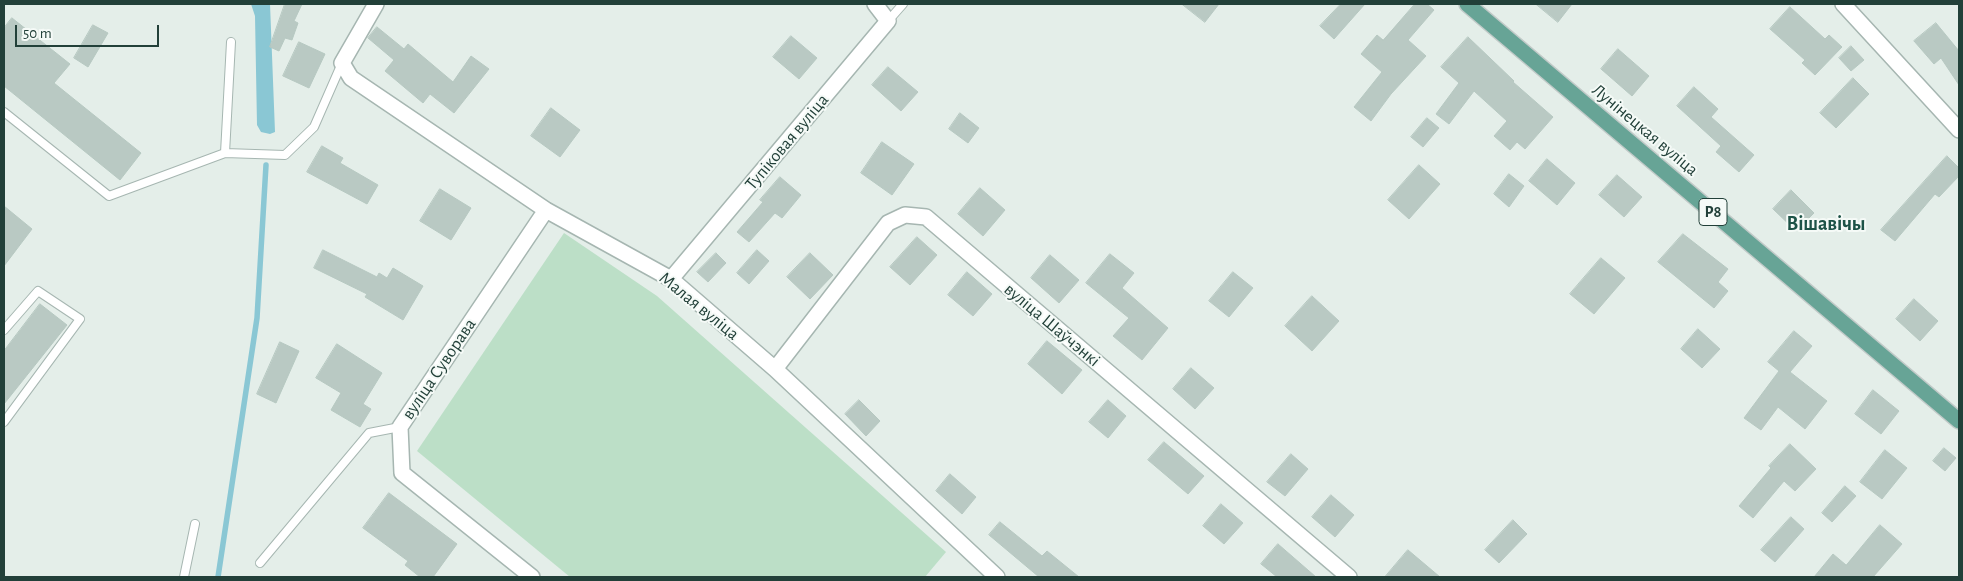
<!DOCTYPE html>
<meta charset="utf-8">
<style>
body{margin:0}
#map{position:relative;width:1963px;height:581px;overflow:hidden;background:#e4eee9;font-family:"Alegreya Sans",sans-serif}
canvas{display:block}
.frame{position:absolute;inset:0;border:5px solid #224039;pointer-events:none}
.scale{position:absolute;left:15px;top:25px;width:144px;height:22px;box-sizing:border-box;border:2px solid #224039;border-top:0;padding-left:6px;font-size:15px;line-height:18px;white-space:nowrap;color:#224039;-webkit-text-stroke:4px #f5faf7;paint-order:stroke}
</style>
<div id="map">
<canvas width="1963" height="581"></canvas>
<div class="frame"></div>
<div class="scale">50 m</div>
</div>
<script>
const ctx = document.querySelector('canvas').getContext('2d');
ctx.lineJoin = 'round';
function paint(path, color) {
  ctx.fillStyle = color;
  ctx.fill(path, 'evenodd');
}
function trace(path, color, width, dash) {
  ctx.strokeStyle = color;
  ctx.lineWidth = width;
  ctx.lineCap = dash ? 'butt' : 'round';
  ctx.setLineDash(dash || []);
  ctx.stroke(path);
}
function drawText(font, color, halo, rows, align = 'center') {
  ctx.font = font + ' "Alegreya Sans",sans-serif';
  ctx.lineWidth = 4;
  ctx.setLineDash([]);
  ctx.textBaseline = 'middle';
  ctx.strokeStyle = halo;
  ctx.fillStyle = color;
  for (const [text, x, y, turn = 0] of rows) {
    ctx.save();
    ctx.translate(x, y);
    ctx.rotate((+turn || 0) * Math.PI / 180);
    ctx.textAlign = isNaN(turn) ? turn : align;
    if (halo) ctx.strokeText(text, 0, 0);
    ctx.fillText(text, 0, 0);
    ctx.restore();
  }
}
const green = new Path2D(`
 M564 233 657 296 946 552 925 577H570L417 451Z`);
const water = new Path2D(`
 M251 4H270L275 132 270 134 261 132 257 125 255 16Z`);
const stream = new Path2D(`
 M218 577 257 318 266 165`);
const building = new Path2D(`
 M285 4H302L294 21 298 23 292 40 285 38 279 51 270 47Z
 M1182 4H1219L1205 22Z
 M1341 4H1365L1334 39 1320 26Z
 M1415 4H1427L1434 10 1408 40 1426 56 1391 94 1371 121 1354 107 1382 72 1361 54 1377 35 1383 40Z
 M1536 4H1572L1558 22Z
 M1790 7 1825 39 1829 35 1842 47 1815 75 1802 63 1805 60 1770 29Z
 M12 18 70 64 54 83 141 153 120 180 4 86V28Z
 M1936 23 1959 51V85L1941 58 1934 64 1914 41Z
 M93 25 108 33 88 67 74 58Z
 M377 27 404 49 408 44 453 82 471 56 489 69 454 113 430 94 423 103 385 71 394 60 368 38Z
 M791 36 817 58 799 79 773 57Z
 M1468 37 1514 81 1513 82 1553 117 1525 149 1517 142 1510 150 1494 136 1507 121 1474 91 1449 124 1436 114 1459 83 1441 67Z
 M299 42 325 54 309 88 283 76Z
 M1851 46 1864 60 1851 71 1839 58Z
 M1618 49 1649 76 1632 96 1601 69Z
 M888 67 918 92 901 111 872 85Z
 M1853 78 1869 94 1836 128 1820 113Z
 M1694 87 1718 109 1711 117 1754 155 1739 172 1716 152 1721 146 1677 106Z
 M551 108 580 130 560 157 531 136Z
 M960 113 979 128 968 143 949 129Z
 M1427 118 1439 128 1423 147 1411 137Z
 M882 142 914 164 892 195 861 173Z
 M322 146 343 158 340 163 378 185 367 204 307 172Z
 M1947 156 1959 168V176L1939 197 1935 194 1895 241 1881 230Z
 M1547 159 1575 183 1557 205 1529 181Z
 M1419 165 1440 184 1409 219 1388 200Z
 M1509 174 1524 186 1509 207 1494 194Z
 M1617 175 1642 197 1624 217 1599 195Z
 M780 177 801 195 782 218 775 213 749 242 737 232 763 202 760 200Z
 M980 188 1005 210 983 236 958 214Z
 M440 189 471 208 451 240 420 221Z
 M1791 190 1814 213 1796 231 1773 209Z
 M4 206 32 229 4 266Z
 M1683 234 1728 269 1718 282 1728 291 1714 308 1658 262Z
 M917 237 937 255 910 285 890 267Z
 M323 250 377 277 379 273 387 278 393 268 423 286 403 320 365 297 367 294 314 268Z
 M757 250 769 261 749 284 737 273Z
 M716 253 726 263 708 282 697 272Z
 M810 253 833 275 810 299 787 277Z
 M1110 254 1134 273 1122 288 1168 328 1142 360 1113 336 1129 318 1086 283Z
 M1050 255 1079 280 1059 303 1031 278Z
 M1601 258 1625 278 1594 314 1570 294Z
 M967 272 992 294 973 316 948 295Z
 M1233 272 1253 288 1229 317 1209 301Z
 M1312 296 1339 321 1312 351 1285 326Z
 M1914 299 1938 321 1920 341 1896 319Z
 M40 304 67 325 4 404V351Z
 M1698 329 1720 349 1702 368 1681 349Z
 M1794 331 1812 346 1790 372 1827 401 1805 429 1778 407 1761 430 1744 418 1779 371 1768 362Z
 M1047 341 1082 370 1062 394 1028 364Z
 M280 342 299 351 276 403 257 394Z
 M337 344 382 373 363 404 371 409 360 427 331 410 341 393 316 378Z
 M1191 368 1214 388 1195 409 1173 389Z
 M1873 390 1899 411 1881 434 1855 414Z
 M859 400 880 421 866 436 845 414Z
 M1108 400 1126 416 1108 438 1089 422Z
 M1164 442 1204 476 1188 494 1148 460Z
 M1790 444 1816 469 1795 491 1784 481 1753 518 1739 506 1771 468 1769 466Z
 M1944 448 1956 458 1945 471 1933 461Z
 M1885 450 1907 468 1882 499 1860 482Z
 M1291 454 1308 469 1285 496 1267 482Z
 M950 474 976 497 962 514 936 491Z
 M1845 486 1856 496 1832 522 1822 513Z
 M389 493 457 544 433 577H420L405 565 408 561 363 528Z
 M1331 495 1354 515 1335 537 1312 517Z
 M1221 504 1243 523 1224 544 1203 526Z
 M1791 517 1804 529 1775 562 1761 550Z
 M1513 520 1527 534 1499 563 1485 550Z
 M1000 522 1042 556 1047 551 1079 577H1039L989 535Z
 M1880 525 1902 544 1873 577H1814L1833 554 1846 565Z
 M1278 544 1316 577H1277L1261 564Z
 M1408 550 1440 577H1385Z`);
const service = new Path2D(`
 M888 21 903 4
 M4 112 109 196 225 153 285 155 314 127 342 63
 M225 153 231 42
 M4 330 38 291 80 319 4 422
 M260 563 369 433 400 427
 M184 577 195 524`);
const minor = new Path2D(`
 M376 4 342 63 351 78 546 210 671 279 775 369 997 577
 M1843 4 1959 130
 M671 279 888 21 875 4
 M775 369 888 223 905 215 926 217 1349 577
 M532 577 402 473 400 427 546 210`);
const primary = new Path2D(`
 M1467 4 1959 421`);
const shields = [
 [1713,212,28]
];
const shieldNames = [
 ["Р8",1713,212]
];
const streetNames = [
 ["Лунінецкая вуліца",1645,130,40],
 ["Тупіковая вуліца",787,142,-50],
 ["Малая вуліца",699,306,39],
 ["вуліца Шаўчэнкі",1052,325,40],
 ["вуліца Суворава",439,369,-56]
];
const quarterNames = [
 ["Вішавічы",1826,224]
];
paint(green, '#bcdfc7');
paint(water, '#8ac7d4');
trace(stream, '#8ac7d4', 5.5);
paint(building, '#b9c9c3');
trace(building, '#b6c8c1', 1);
trace(service, '#a6b6b1', 10);
trace(minor, '#a6b6b1', 18);
trace(primary, '#c1cac8', 18);
trace(service, '#fff', 8);
trace(minor, '#fff', 15);
trace(primary, '#67a496', 15);
for (const [x, y, w] of shields) {
  const box = new Path2D();
  box.roundRect(x - w / 2, y - 13.5, w, 27, 4);
  ctx.fillStyle = '#f5faf7';
  ctx.fill(box);
  trace(box, '#224039', 1);
}
drawText('bold 16px', '#224039', null, shieldNames);
drawText('18px', '#224039', '#f5faf7', streetNames);
drawText('bold 20px', '#1d5347', '#f5faf7', quarterNames);
</script>
